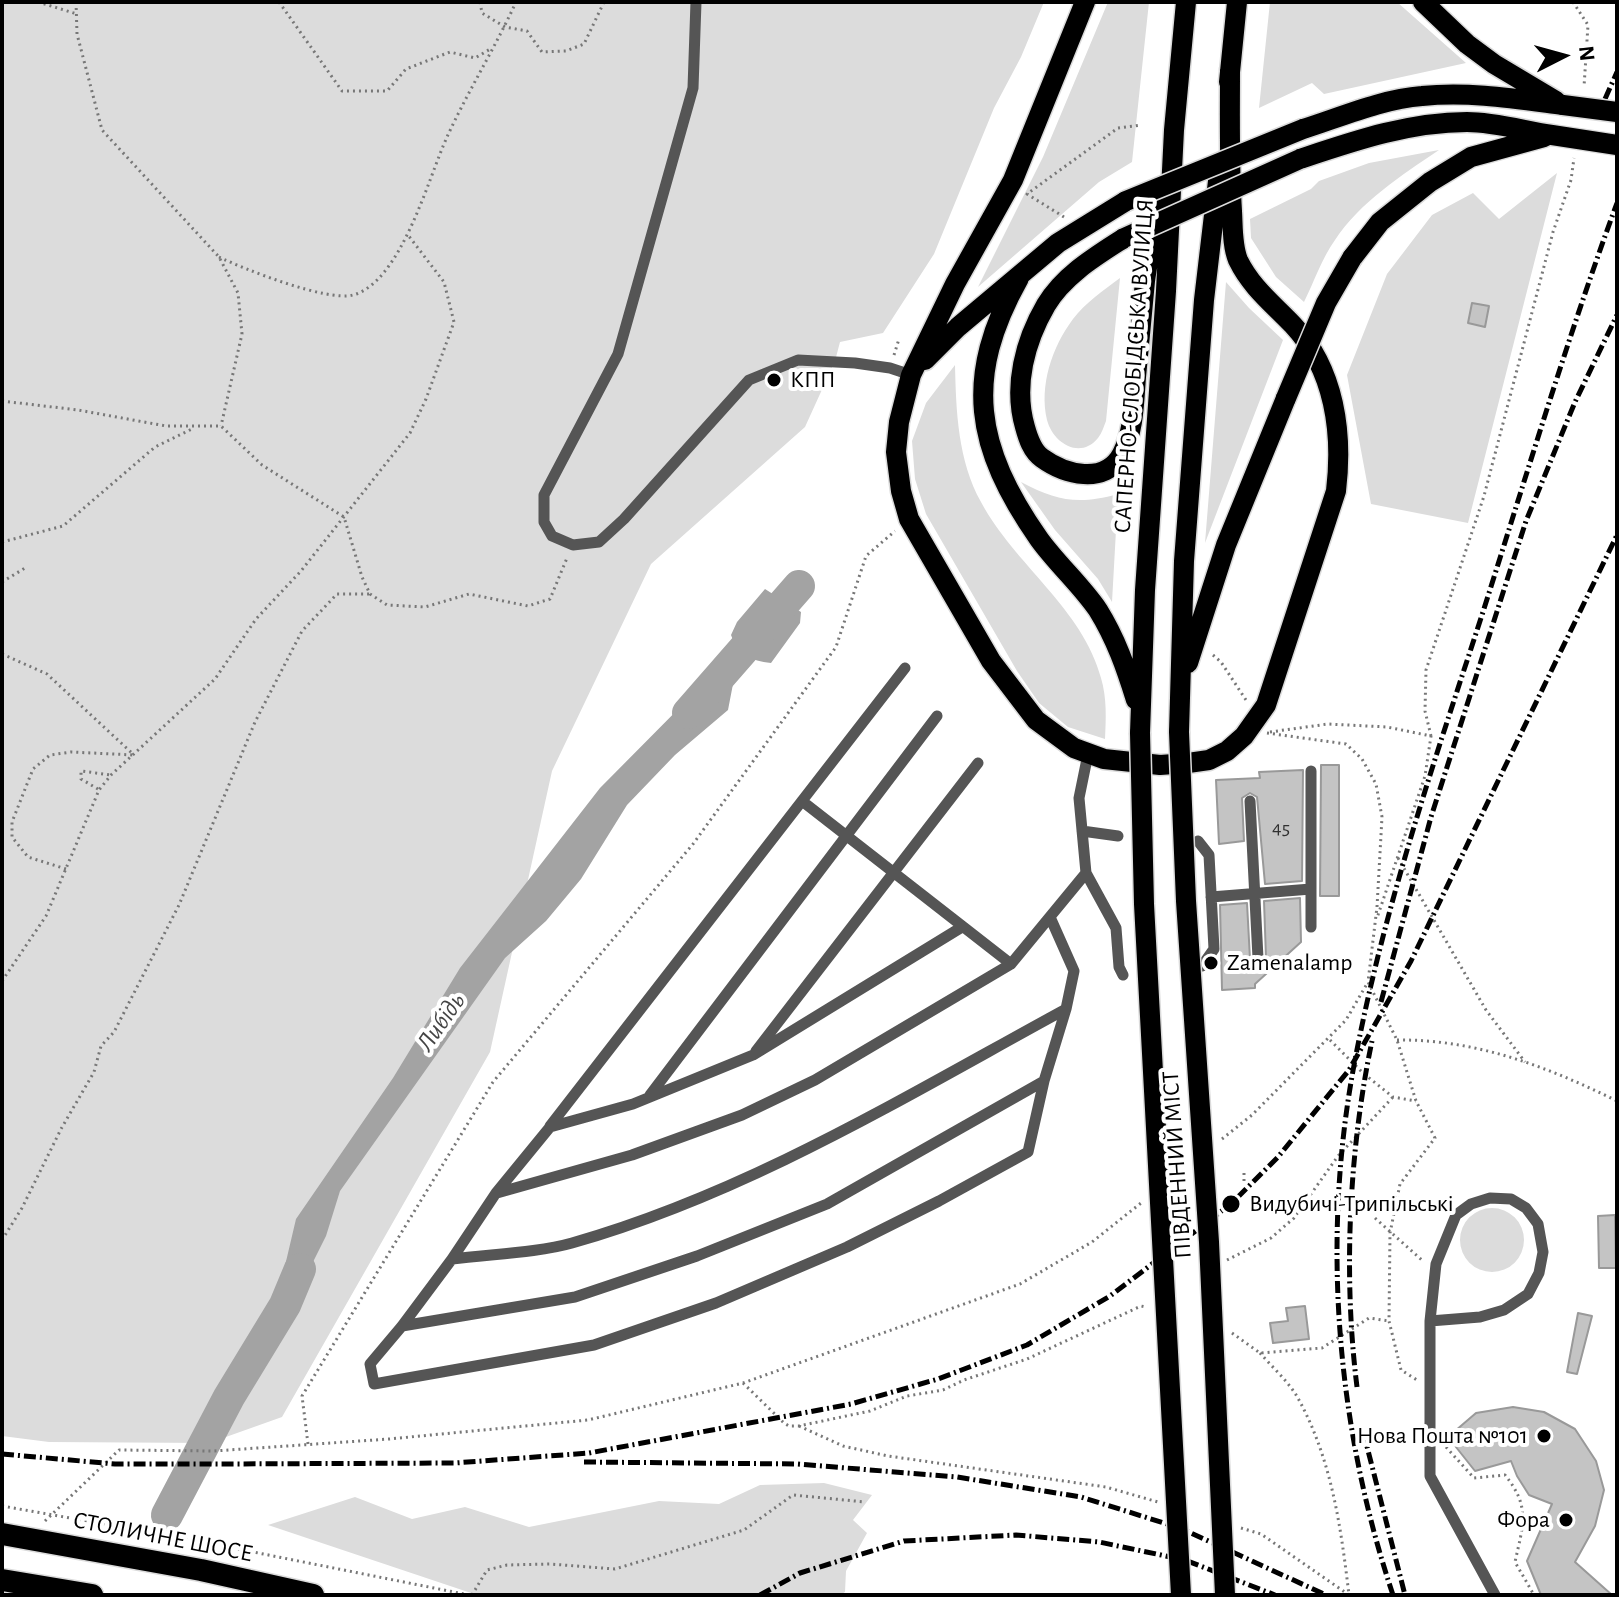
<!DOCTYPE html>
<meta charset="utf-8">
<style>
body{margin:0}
#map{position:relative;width:1619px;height:1597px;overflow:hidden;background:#fff;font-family:"Alegreya Sans",sans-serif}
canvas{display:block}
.frame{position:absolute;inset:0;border:4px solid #000;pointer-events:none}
.north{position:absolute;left:1523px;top:16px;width:80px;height:80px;-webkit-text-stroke:6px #fff;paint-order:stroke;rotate:84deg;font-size:22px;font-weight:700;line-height:32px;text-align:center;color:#000}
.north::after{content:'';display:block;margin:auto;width:28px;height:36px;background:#000;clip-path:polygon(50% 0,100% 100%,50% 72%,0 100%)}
</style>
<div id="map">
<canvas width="1619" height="1597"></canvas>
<div class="frame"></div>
<div class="north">N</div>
</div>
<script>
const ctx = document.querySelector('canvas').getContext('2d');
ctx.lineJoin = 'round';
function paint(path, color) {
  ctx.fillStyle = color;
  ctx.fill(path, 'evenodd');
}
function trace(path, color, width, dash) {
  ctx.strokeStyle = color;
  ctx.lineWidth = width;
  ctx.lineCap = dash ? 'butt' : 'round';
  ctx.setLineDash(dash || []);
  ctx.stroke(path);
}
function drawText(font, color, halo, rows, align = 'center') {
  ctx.font = font + ' "Alegreya Sans",sans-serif';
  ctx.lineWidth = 8;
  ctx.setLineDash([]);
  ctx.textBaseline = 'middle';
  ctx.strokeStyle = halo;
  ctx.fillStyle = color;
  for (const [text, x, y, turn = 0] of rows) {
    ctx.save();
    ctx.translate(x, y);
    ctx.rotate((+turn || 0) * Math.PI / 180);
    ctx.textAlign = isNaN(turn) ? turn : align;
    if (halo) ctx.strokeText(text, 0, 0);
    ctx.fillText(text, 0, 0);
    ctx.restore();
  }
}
const green = new Path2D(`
 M2 2H1044L1021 57 994 108 934 254 883 333 840 342 835 361 805 427 651 564 552 771 490 1052 282 1417 209 1443 49 1442 2 1436Z
 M1108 2H1149L1132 162 1099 182 978 287 1043 157Z
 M1270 2H1397L1466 63 1324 94 1312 83 1259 108Z
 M1439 150C1402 175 1360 202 1335 240 1322 258 1314 282 1304 302L1276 277 1251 238 1250 219 1311 189 1319 181 1369 163Z
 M1557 173 1468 523 1371 504 1347 375 1387 274 1432 215 1473 193 1499 219Z
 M1120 278 1106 421C1104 426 1102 433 1098 438 1080 460 1053 443 1047 420 1039 386 1052 347 1073 319 1085 303 1104 290 1120 278Z
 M1226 282 1249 308 1283 340 1205 543Z
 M955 365C956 411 958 461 981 502 1014 564 1083 609 1101 678 1107 698 1106 719 1105 739L1068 727 1039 703 1017 671 926 514 915 479 912 441 926 403Z
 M1021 482C1057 501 1078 505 1118 494L1112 602 1098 579 1055 530Z
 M1460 1240a32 32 0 1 1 64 0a32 32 0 1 1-64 0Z
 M824 1483 872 1495 853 1520 867 1533 846 1571 845 1592 840 1595H477L268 1525 355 1497 412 1519 465 1507 529 1527 659 1501 719 1504 760 1485Z`);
const water = new Path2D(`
 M765 589 801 612 800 623 771 663C751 661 738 654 731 635L737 622Z
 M705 682 733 684 728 710 675 755 627 805 581 879 546 921 505 958 340 1191 326 1236 287 1314 276 1304 296 1219 393 1078 460 968 600 788Z`);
const river = new Path2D(`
 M688 713 799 586
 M167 1515 229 1397 285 1305 300 1269`);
const building = new Path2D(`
 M1472 303 1489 306 1485 327 1468 323Z
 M1321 765H1339V896H1320Z
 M1303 770 1302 881 1265 884 1257 797 1250 793 1242 798 1244 841 1219 844 1216 780 1260 778 1259 772Z
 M1300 898 1301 942 1255 984V988L1222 990 1220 905 1247 903 1250 959 1253 965 1259 966 1265 963 1266 958 1264 901Z
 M1615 1215 1616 1268H1599L1598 1216Z
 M1305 1306 1309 1339 1273 1343 1270 1323 1288 1321 1286 1308Z
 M1578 1313 1592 1316 1577 1374 1567 1372Z
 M1513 1407 1544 1412 1575 1429 1596 1461 1604 1490 1595 1526 1575 1562 1612 1595H1541L1527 1561 1552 1504 1529 1495 1517 1476 1511 1461 1475 1471 1448 1437 1476 1413Z`);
const path = new Path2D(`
 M38 2 77 14
 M76 2 77 34 102 130 219 257 238 293 242 334 221 426
 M279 2 342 91H387L406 69 450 52 475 58 492 48
 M480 2 482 13 505 27 527 31 542 52 566 51 584 44 604 2
 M1573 2 1588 25 1584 87
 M1064 217 1027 194 1118 128 1141 125
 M219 257C244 269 327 302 353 295 401 282 428 179 447 137 468 91 495 48 516 2
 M894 355 899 339
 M2 401 78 410 166 426H221L262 465 344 517 362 577 370 594 387 605 425 607 469 594 528 606 550 599 567 558
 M2 542 63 526 155 447 192 429
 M2 582 25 568
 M2 654 47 674 134 755
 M1213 655 1221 662 1246 700
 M1270 732 1328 724 1387 727 1431 736 1425 776 1377 918
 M1267 733 1346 744 1362 759 1376 784 1382 817 1377 907 1368 982 1397 1040 1416 1101 1435 1138 1400 1184 1390 1233 1389 1321 1401 1370 1417 1380
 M1431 736 1425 711 1426 670 1484 496 1553 232 1571 180 1574 158
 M98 789 81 779V771L111 775
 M1398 858 1486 1010 1525 1062
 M66 869 28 857 12 837V822L33 769 50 755 71 752 134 755
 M2 981 46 916 99 790 111 775 215 679 256 619 301 571 410 433 426 399 454 322 444 282 408 235
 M1330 1040 1363 1073 1393 1097 1416 1101
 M1397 1040C1476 1039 1548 1067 1617 1101
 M1222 1139 1252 1115 1346 1020 1368 982
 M1244 1181V1170
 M1375 1218 1423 1261
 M2 1240 22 1208 61 1129 94 1072 101 1046 114 1032 179 905 255 722 302 631 337 594H370
 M1227 1260 1271 1238 1294 1218 1338 1156 1393 1097
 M1232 1333 1260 1353 1322 1348 1369 1318 1389 1321
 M1260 1353C1273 1368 1290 1383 1299 1400 1332 1461 1341 1528 1349 1595
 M743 1383 784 1423 789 1426H799L870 1411 907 1396 943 1390 964 1380 1027 1359 1141 1306 1146 1307
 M799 1426 843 1446 888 1456 1106 1487 1158 1502
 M308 1444 302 1396 493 1082 693 844 836 647 866 556 895 531
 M1446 1447 1474 1478 1505 1475C1531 1507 1523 1525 1515 1562L1534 1595
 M2 1506 173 1536 469 1595
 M45 1521 119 1450 214 1451 389 1439 588 1420 743 1383 1020 1284 1092 1242 1141 1203
 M1241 1528 1261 1534 1349 1595
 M472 1595 487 1570 507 1565 550 1564 615 1569 744 1530 793 1495 865 1502`);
const service = new Path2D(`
 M696 2 693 88 618 354 544 495V522L552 536 573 545 599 542 624 519 749 380 798 360 855 363 890 368 911 375
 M1088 754 1079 798 1086 873 1116 928 1119 967 1123 975
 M1311 771V927
 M802 801 1011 964
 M1250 801 1258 958
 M1082 831 1118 836
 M1198 841 1209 855 1214 949 1202 966
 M1211 897 1311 889
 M962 927 753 1055 633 1104 550 1127 496 1193 452 1259 402 1326 370 1364 374 1384 594 1345 716 1303 847 1247 939 1201 1028 1152 1044 1081
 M756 1051 978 763
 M650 1095 937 716
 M550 1126 905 668
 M497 1193 632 1155 742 1115 815 1080 1011 964 1086 873
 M452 1259C489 1254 537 1253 572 1243 748 1193 906 1096 1066 1009L1074 971 1050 917
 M1430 1321 1480 1317 1504 1310 1528 1294 1539 1273 1543 1252 1538 1224 1526 1208 1511 1199 1490 1198 1471 1204 1456 1215 1436 1264 1430 1321V1476L1495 1595
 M402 1326 575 1297 697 1256 827 1204 1044 1081 1066 1009`);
const primary = new Path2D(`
 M1085 2 1013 180 955 284 911 375 899 422 896 452 901 491 909 519 991 661 1036 720 1074 748 1104 759 1160 765 1188 763 1209 760 1227 751 1244 736 1266 705 1336 491C1343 433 1335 370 1293 325 1273 304 1251 287 1238 260 1232 245 1233 227 1232 211 1229 164 1230 117 1230 70
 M1423 2 1467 44 1494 64 1556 101
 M1229 82 1237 2
 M1303 129C1341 117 1382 99 1422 96 1469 91 1517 99 1563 105
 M1300 159C1354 141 1409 122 1467 122 1495 122 1525 131 1552 135
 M1124 238C1096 256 1064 275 1046 305 1025 341 1013 386 1025 427 1028 438 1032 451 1042 458 1064 474 1105 486 1122 454 1134 431 1134 403 1136 377 1139 345 1142 313 1145 281 1148 257 1154 233 1159 209
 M1352 258 1380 222 1430 182 1471 157 1544 137
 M1019 278C963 378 975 447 1039 539 1057 564 1081 585 1098 610 1116 639 1126 668 1136 700
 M925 360 958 327 1058 243 1126 201
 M1188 663 1226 545 1286 398
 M1179 732 1184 561 1204 300 1218 181
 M1140 733 1145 590 1166 291 1174 130 1186 2`);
const trunk = new Path2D(`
 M2 1534 201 1570 313 1595
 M2 1580 92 1595`);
const rail = new Path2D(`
 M1605 99 1617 72
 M1381 1002 1431 817 1526 521 1575 402 1617 315
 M1357 1387C1343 1276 1349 1150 1372 1041
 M1363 1431 1405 1595
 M2 1454 115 1464H219L455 1463 589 1453 851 1404 938 1379 1027 1345 1110 1296 1231 1204 1278 1157 1349 1070 1411 961 1617 535
 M584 1462 797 1464 957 1477 1081 1497 1180 1528 1326 1595
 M760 1595 800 1573 904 1541 1016 1535 1099 1542 1185 1560 1275 1595
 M1393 1595C1336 1425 1321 1236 1355 1060 1384 908 1434 762 1482 615 1526 477 1567 339 1617 203`);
const primaryBridge = new Path2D(`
 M1563 105 1617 112
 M1552 135 1617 145
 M1126 201 1303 129
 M1124 238 1300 159
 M1286 398 1326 303 1352 258
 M1179 732 1186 901 1209 1242 1225 1595
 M1140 733 1144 904 1181 1595`);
const markers = [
 [774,380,8,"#000"],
 [1211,963,8,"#000"],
 [1231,1204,10,"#000"],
 [1544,1436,8,"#000"],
 [1566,1520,8,"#000"]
];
const numberNames = [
 ["45",1281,828]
];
const streetNames = [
 ["САПЕРНО-СЛОБІДСЬКА ВУЛИЦЯ",1134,366,-86],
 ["ПІВДЕННИЙ МІСТ",1177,1165,-94],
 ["СТОЛИЧНЕ ШОСЕ",163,1537,11]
];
const poiNames = [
 ["КПП",790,380],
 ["Zamenalamp",1227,963],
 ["Видубичі-Трипільські",1249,1204],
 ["Нова Пошта №101",1528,1436,"right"],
 ["Фора",1550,1520,"right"]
];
const waterNames = [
 ["Либідь",441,1022,-55]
];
paint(green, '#dcdcdc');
paint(water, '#a3a3a3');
trace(river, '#a3a3a3', 32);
paint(building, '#c4c4c4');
trace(building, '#999', 2);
trace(primary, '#dbdbdb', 23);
trace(trunk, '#dbdbdb', 25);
trace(path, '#777', 3, [2, 4]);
trace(service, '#555', 11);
trace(primary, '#000', 20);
trace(trunk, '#000', 22);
trace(rail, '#000', 5, [12, 4, 2, 4]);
trace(primaryBridge, '#dbdbdb', 23, []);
trace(primaryBridge, '#000', 20);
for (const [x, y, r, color] of markers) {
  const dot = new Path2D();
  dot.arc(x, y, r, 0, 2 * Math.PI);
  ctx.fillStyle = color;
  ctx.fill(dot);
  trace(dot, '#fff', 3);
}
drawText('20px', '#313131', null, numberNames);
drawText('24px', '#000', '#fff', streetNames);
drawText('24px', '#000', '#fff', poiNames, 'left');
drawText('italic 26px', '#444', '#fff', waterNames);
</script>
